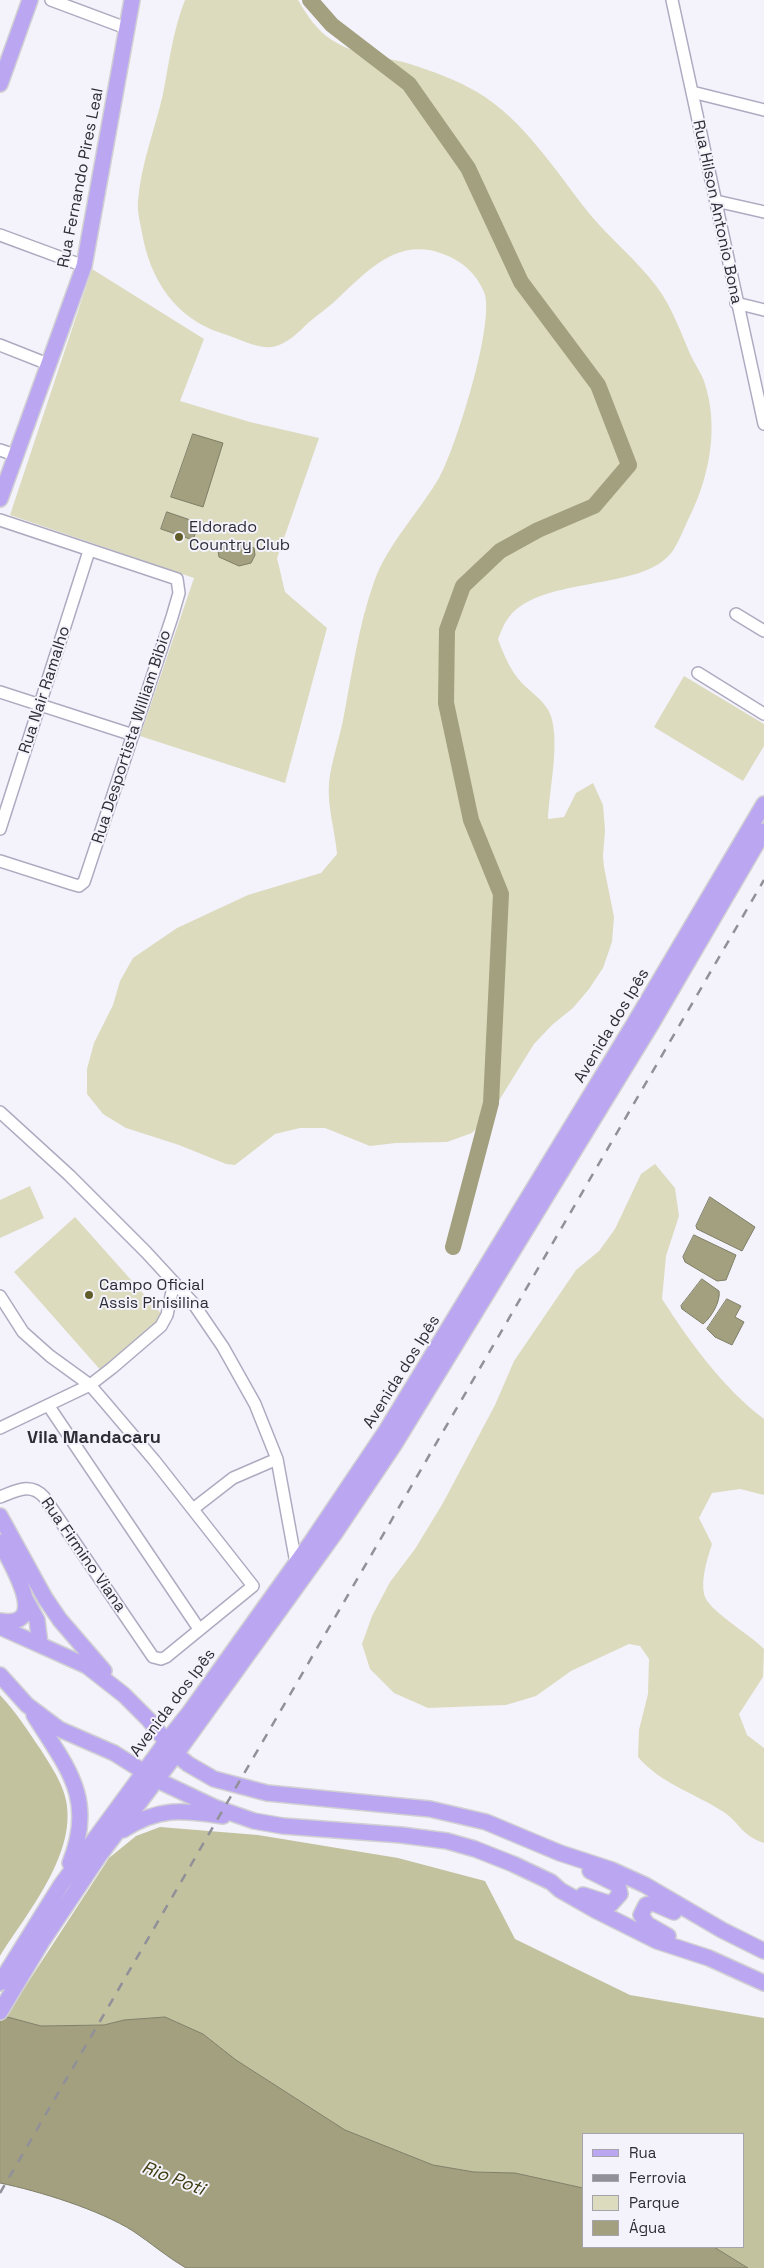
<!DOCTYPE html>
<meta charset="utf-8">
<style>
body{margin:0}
#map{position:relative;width:764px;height:2268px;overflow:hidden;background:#f4f3fc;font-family:"Space Grotesk",sans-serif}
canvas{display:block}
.legend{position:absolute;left:582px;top:2133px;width:162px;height:115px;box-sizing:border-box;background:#f4f3fc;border:1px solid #a5a4ad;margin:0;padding:6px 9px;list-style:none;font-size:15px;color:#2e2d36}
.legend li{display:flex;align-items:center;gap:10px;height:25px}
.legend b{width:25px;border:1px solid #a5a4ad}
</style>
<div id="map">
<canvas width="764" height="2268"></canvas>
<ul class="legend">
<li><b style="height:6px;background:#bba7f1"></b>Rua</li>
<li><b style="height:6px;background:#919099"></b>Ferrovia</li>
<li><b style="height:14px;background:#dcdbbe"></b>Parque</li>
<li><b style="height:14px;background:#a2a07e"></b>Água</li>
</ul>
</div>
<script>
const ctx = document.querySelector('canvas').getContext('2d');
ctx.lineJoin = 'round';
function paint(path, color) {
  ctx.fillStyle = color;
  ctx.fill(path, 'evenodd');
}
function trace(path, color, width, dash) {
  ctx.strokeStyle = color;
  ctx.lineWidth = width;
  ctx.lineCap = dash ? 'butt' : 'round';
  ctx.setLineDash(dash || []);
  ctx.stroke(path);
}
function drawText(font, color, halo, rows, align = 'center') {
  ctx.font = font + ' "Space Grotesk",sans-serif';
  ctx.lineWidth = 4;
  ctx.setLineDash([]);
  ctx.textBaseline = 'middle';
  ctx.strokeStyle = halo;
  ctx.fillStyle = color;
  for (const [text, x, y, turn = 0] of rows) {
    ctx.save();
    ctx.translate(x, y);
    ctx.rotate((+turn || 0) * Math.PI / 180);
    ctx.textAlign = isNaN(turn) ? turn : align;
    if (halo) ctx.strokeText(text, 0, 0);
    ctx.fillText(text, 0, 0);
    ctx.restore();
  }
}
const green = new Path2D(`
 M185 0H298C307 15 317 31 332 40 356 56 384 56 410 64 432 71 457 80 477 92 523 119 555 170 588 212 609 238 636 259 657 287 672 307 681 333 691 356 695 364 701 373 704 381 720 428 709 479 687 522 683 531 678 543 672 552 642 592 542 575 509 617 504 623 501 632 498 639 503 653 510 670 521 682 531 693 546 701 551 716 560 746 549 789 548 819L564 817 576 793 593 783 603 805 605 830 603 856 604 867 614 917 612 942 603 968 589 989 573 1008 552 1025 534 1044 490 1115 472 1133 447 1142 396 1143 370 1146 325 1128H300L275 1134 235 1165 226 1164 179 1145 126 1128 103 1114 87 1094V1069L94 1043 113 1005 120 981 133 958 177 928 248 895 321 873 337 854C335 831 327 806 329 783 331 763 339 740 343 720 352 674 358 627 374 582 387 545 419 512 439 478 455 450 496 321 484 292 476 273 462 261 443 254 395 236 365 274 333 303 325 310 316 316 308 323 299 332 285 346 271 347 257 349 235 337 221 333 175 318 150 279 142 233 140 222 137 211 138 201 141 164 155 129 163 94 169 63 173 30 185 0Z
 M92 269 204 339 180 401 250 422 319 438 277 558 285 592 327 628 285 783 140 736 194 578 10 515Z
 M684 676 764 724V746L743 781 654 727Z
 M655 1164 675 1188 679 1216 666 1256 662 1299C690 1342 723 1388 764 1419V1495L740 1489 712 1493 699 1518 712 1544C707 1560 701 1578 704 1594 707 1610 751 1635 764 1649L763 1677 739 1714 747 1735 764 1748V1843C740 1835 740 1822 722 1811 694 1793 660 1783 638 1757L639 1730 648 1694 649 1659 640 1646 629 1644 571 1671 536 1696 506 1705 428 1708 394 1693 370 1669 362 1644 372 1616 390 1582 415 1549 443 1503 495 1405 514 1361 576 1270 599 1251 615 1229 641 1174Z
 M30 1186 44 1218 0 1238V1200Z
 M75 1217 165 1318 103 1373 14 1272Z`);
const forest = new Path2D(`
 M0 1695C16 1712 28 1731 41 1750 49 1763 58 1776 63 1790 84 1846 28 1911 0 1956Z
 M160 1827 258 1835 398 1858 485 1881 515 1939 630 1995 764 2018V2268H748L714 2247H743V2134H583V2188L515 2173 474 2172 433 2165 345 2130 236 2060 203 2034 165 2017 124 2020 104 2025 41 2026 0 2015V2010L8 2013 109 1858 136 1836Z`);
const water = new Path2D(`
 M193 434 223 443 203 507 171 497Z
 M167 512 199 523 193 540 161 529Z
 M233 543 246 544 254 548 255 555 251 563 239 566 219 557 218 551 220 548Z
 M710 1197 755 1227 742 1251 697 1229 696 1226Z
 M694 1235 736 1255 726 1280 717 1281 685 1262 683 1257Z
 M702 1279 719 1291C721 1301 711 1318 703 1324L682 1309 681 1306Z
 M727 1299 741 1306 735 1317 744 1322 732 1345 715 1337 707 1329Z
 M0 2015 41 2026 104 2025 124 2020 165 2017 203 2034 236 2060 345 2130 433 2165 474 2172 515 2173 583 2188V2247H714L748 2268H186C167 2257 151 2243 133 2231 100 2210 39 2191 0 2183Z`);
const river = new Path2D(`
 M310 0 332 25 409 84 468 168 521 282 598 385 629 465 594 506 538 530 500 551 463 586 447 630 446 703 471 820 501 894 491 1103 453 1247`);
const minor = new Path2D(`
 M51 0 126 28
 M672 0 764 424
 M692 92 764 110
 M716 201 764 212
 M0 235 84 266
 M736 303 764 310
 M0 345 48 364
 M0 450 15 455
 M0 520 177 579 179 593 172 617 84 882 79 886 72 884 0 861
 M736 614 764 631
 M698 673 764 714
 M0 692 133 735
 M0 829 89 551
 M0 1112 69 1175 146 1252 193 1303 223 1347 255 1404 277 1459 296 1563
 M0 1296 23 1332 50 1356 90 1385 103 1400 154 1460 253 1586 166 1657 161 1659 153 1657 44 1497C30 1482 16 1491 0 1497
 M48 1405 199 1629
 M0 1428 90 1385 112 1368 161 1326 167 1315 174 1282
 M193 1509 233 1478 277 1459`);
const major = new Path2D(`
 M0 84 30 0
 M0 499 84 266 132 0
 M0 1516 45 1598 60 1620 104 1671
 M0 1542C9 1561 53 1629 0 1621
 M26 1600 37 1620 40 1644
 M0 1627 87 1666 124 1695 149 1720 176 1754 188 1764 214 1779 267 1793 430 1809 486 1822 560 1853 612 1870 645 1885 722 1930 764 1951
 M0 1675 27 1705 59 1729 114 1753 157 1780 214 1807 254 1821 283 1826 401 1835 447 1841 475 1849 513 1864 551 1882 560 1890 595 1910 657 1941 709 1958 764 1983
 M34 1715C67 1768 96 1798 70 1863
 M123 1830C159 1807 182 1810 223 1816
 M583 1895 611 1904 620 1894 618 1885 590 1871
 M668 1936 647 1924 641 1915 646 1905 653 1903 674 1912
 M0 1983 61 1885 166 1742 189 1713 312 1541 386 1431 634 1024 764 804
 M0 2012 43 1940 99 1856 176 1754 335 1533 394 1445 652 1023 764 831`);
const rail = new Path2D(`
 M0 2193 764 880`);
const markers = [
 [179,537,5,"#615d2a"],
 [89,1295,5,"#615d2a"]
];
const streetNames = [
 ["Rua Fernando Pires Leal",81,178,-79],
 ["Rua Hilson Antonio Bona",717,212,78],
 ["Rua Nair Ramalho",45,690,-72],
 ["Rua Desportista William Bibio",132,737,-72],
 ["Avenida dos Ipês",612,1026,-59],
 ["Avenida dos Ipês",402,1372,-58],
 ["Rua Firmino Viana",83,1555,55],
 ["Avenida dos Ipês",173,1703,-53]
];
const poiNames = [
 ["Eldorado",189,528],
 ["Country Club",189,546],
 ["Campo Oficial",99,1286],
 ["Assis Pinisilina",99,1304]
];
const neighbourhoodNames = [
 ["Vila Mandacaru",94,1438]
];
const waterNames = [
 ["Rio Poti",173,2179,21]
];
paint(green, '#dcdbbe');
paint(forest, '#c3c29e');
paint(water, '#a2a07e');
trace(water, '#7f7e68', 1);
trace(river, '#a2a07e', 16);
trace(minor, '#aeabc1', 14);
trace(major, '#d1d1d3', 18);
trace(minor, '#fff', 11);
trace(major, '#bba7f1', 15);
trace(rail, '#919099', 2.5, [9, 9]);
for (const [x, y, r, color] of markers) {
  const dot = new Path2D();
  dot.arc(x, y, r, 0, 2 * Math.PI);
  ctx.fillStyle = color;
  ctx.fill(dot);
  trace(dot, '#f4f3fc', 2);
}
drawText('16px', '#2e2d36', '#f4f3fc', streetNames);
drawText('16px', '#2e2d36', '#f4f3fc', poiNames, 'left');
drawText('bold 18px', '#2e2d36', '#f4f3fc', neighbourhoodNames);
drawText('italic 18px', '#3e3b0e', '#f4f3fc', waterNames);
</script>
